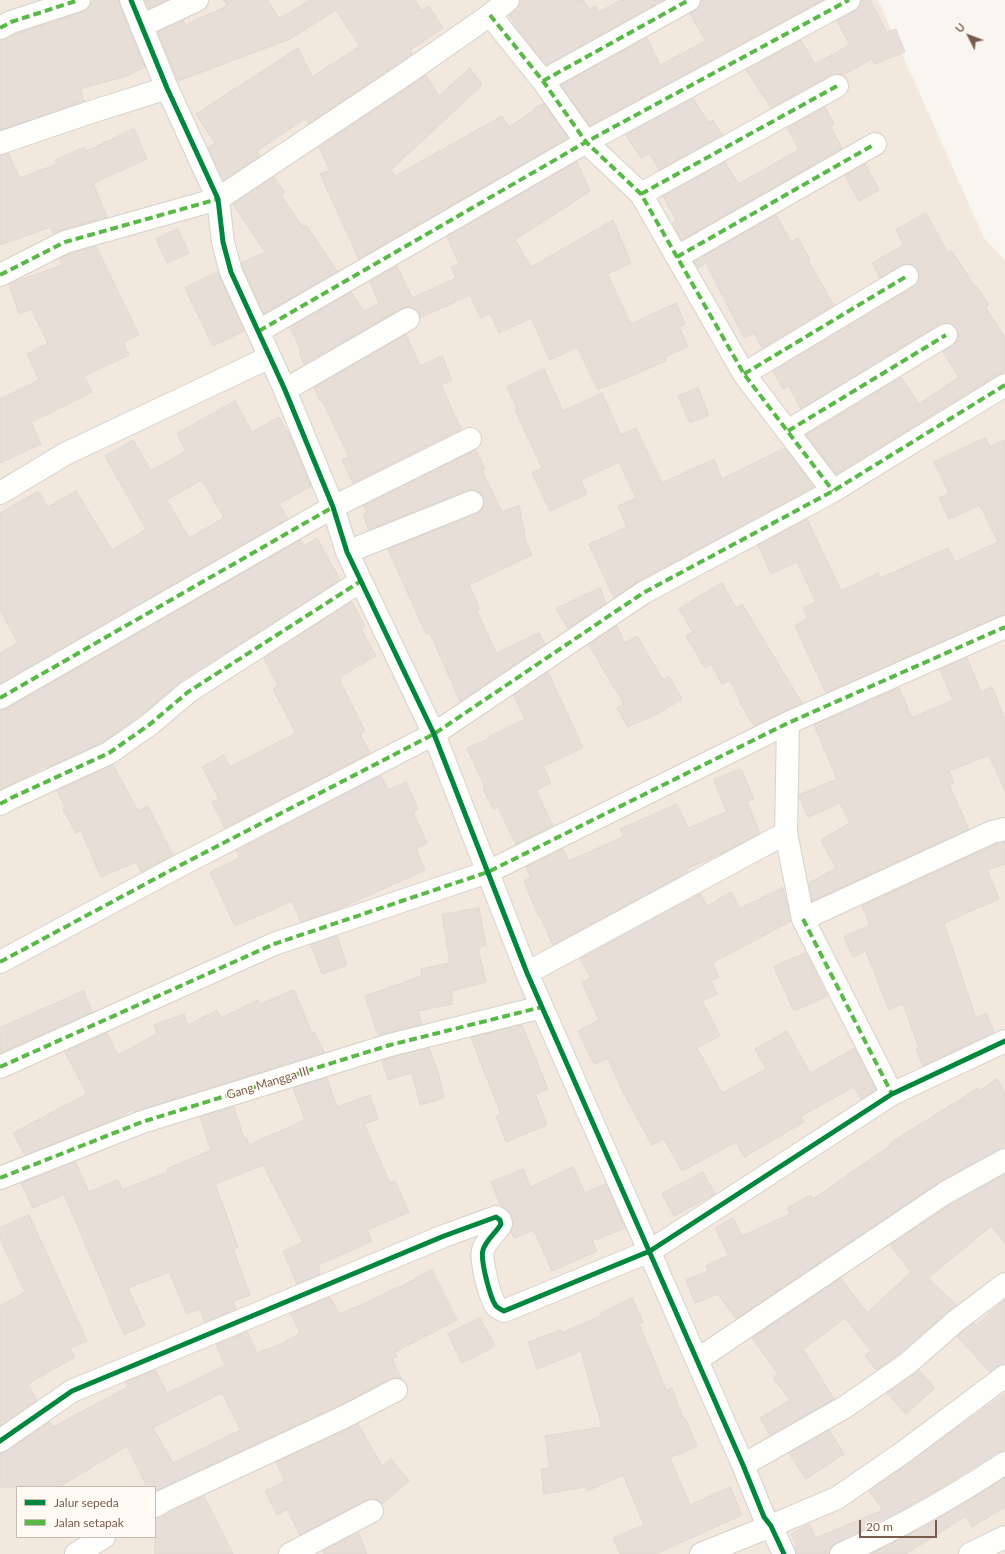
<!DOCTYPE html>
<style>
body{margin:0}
#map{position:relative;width:1005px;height:1554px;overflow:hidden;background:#f9f5f0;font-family:Lato,sans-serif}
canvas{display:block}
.legend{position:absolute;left:16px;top:1486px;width:140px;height:52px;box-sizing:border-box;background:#fffaf3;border:1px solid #cabbb1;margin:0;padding:5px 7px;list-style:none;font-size:12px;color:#7a5c4d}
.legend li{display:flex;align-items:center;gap:8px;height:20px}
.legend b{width:20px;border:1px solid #cabbb1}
.north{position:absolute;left:949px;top:16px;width:40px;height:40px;-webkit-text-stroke:3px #fffaf3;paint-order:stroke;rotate:312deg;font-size:11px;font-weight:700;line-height:16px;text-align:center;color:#7a5c4d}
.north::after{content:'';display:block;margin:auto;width:14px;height:18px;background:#7a5c4d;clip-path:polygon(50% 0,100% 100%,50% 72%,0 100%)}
.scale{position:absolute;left:859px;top:1520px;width:78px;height:18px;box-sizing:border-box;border:2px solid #7a5c4d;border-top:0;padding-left:5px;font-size:12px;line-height:14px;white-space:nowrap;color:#7a5c4d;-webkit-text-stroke:3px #fffaf3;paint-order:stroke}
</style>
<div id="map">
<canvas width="1005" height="1554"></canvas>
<ul class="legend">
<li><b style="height:5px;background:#00873e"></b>Jalur sepeda</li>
<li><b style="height:5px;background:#58b947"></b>Jalan setapak</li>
</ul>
<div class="north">U</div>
<div class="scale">20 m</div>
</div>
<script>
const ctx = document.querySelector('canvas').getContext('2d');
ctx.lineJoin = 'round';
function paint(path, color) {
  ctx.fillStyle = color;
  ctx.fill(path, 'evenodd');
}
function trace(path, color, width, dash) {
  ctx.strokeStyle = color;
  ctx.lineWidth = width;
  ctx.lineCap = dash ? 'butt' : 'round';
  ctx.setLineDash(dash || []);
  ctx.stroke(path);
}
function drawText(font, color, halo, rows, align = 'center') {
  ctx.font = font + ' Lato,sans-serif';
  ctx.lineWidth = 3;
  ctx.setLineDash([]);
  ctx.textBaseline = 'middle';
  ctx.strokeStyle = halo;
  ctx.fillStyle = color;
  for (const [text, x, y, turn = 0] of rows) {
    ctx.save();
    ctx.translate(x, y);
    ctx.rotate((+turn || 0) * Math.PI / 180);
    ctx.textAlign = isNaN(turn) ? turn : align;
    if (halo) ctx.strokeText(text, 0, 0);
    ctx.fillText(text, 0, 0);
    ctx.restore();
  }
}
const residential = new Path2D(`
 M0 0H878L984 238 1005 260V1554H0ZM17 1487H155V1537H17Z`);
const building = new Path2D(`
 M97 0H119L130 31 145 67 124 77 80 89 84 101 0 130V40L16 34 83 12 88 8 91 2Z
 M145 0H167L148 9Z
 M224 0H268L279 19 310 0H415L422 11 429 6 443 28 410 50 412 54 309 124 306 118 257 151 260 156 224 180 208 148 215 143 196 114 298 48 312 77 360 46 336 10 290 39 178 81 158 32 183 20 185 25 227 6Z
 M520 0H583L590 10 595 6 599 12 621 0H663L546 65 515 26 516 25 509 16 520 5Z
 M701 0H823L590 126 561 85 647 38 660 65 706 41 690 14 699 7Z
 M861 0H870L887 32 896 29 905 52 874 64 872 59 843 75 837 74 831 75 771 108 746 70 801 40 815 64 850 45 837 21 855 11 860 6Z
 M470 68 482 85 391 170 395 176 502 116 509 127 535 110 534 108 544 103 568 138 401 235 386 242 387 243 359 259 320 174 330 170 319 147 426 75 439 96Z
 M693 98 709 123 713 120 722 135 659 170 649 153 641 158 626 135Z
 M825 107 834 124 830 126 842 148 682 240 672 223 676 220 663 196 725 162 738 184 799 150 787 128Z
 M134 129 147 159 93 183 107 217 61 230 53 234 51 227 0 245V155L8 153 20 178 57 164 55 160 85 147 86 151Z
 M577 162 590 191 515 240 531 267 613 220 631 263 607 274 631 324 676 303 685 324 679 327 688 346 665 357 666 361 598 390 577 347 550 360 531 318 499 333 490 313 481 318 470 295 420 318 419 312 414 308 408 307 402 308 304 364 299 352 301 350 290 327 351 292 364 311 379 303 370 282 397 266 412 298 456 278 451 267 459 264 447 237Z
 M865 164 879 190 859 201 845 176Z
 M274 177 285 193 281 195 303 227 307 226 337 271 264 314 241 263 265 252 233 204Z
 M926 213 948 253 951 250 975 287 976 286 989 305 986 308 1005 338V373L998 374 836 474 806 435 901 377 919 404 959 377 943 352 957 341 958 334 956 328 952 324 946 323 940 324 801 409 789 386 783 389 773 371 914 286 918 282 919 275 917 269 913 265 907 264 901 265 880 278 872 263 904 245 896 230Z
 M776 215 791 242 798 238 810 260 808 261 834 305 762 348 754 333 744 338 706 263 698 268 694 262Z
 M178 229 189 253 167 263 156 239Z
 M96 246 139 335 123 342 129 355 84 376 92 392 31 422 41 444 0 463V399L39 380 27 354 48 343 31 309 19 314 9 284 62 265 60 258 70 254Z
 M218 272 244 331 213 346 185 288Z
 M406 335 420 366 442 356 452 380 441 385 461 429 353 483 342 460 349 457 322 400 320 401 314 388Z
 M544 369 563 411 602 393 621 435 636 428 662 483 714 459 722 479 785 448 814 487 637 582 614 598 589 544 627 527 618 506 636 498 619 462 581 480 587 494 550 511 532 473 542 468 515 410 517 409 507 387Z
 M698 388 709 415 690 423 678 396Z
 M235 401 252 432 279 417 292 440 311 486 279 504 288 519 0 684V653L18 643 0 610V513L38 491 48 507 76 491 112 550 146 529 105 456 133 440 151 471 186 451 177 434ZM202 480 224 518 189 538 167 500Z
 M986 438 990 447 1005 440V614L826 693 795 626 808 618 803 608 816 602 797 562 771 574 758 545 807 519 841 591 878 573 880 578 948 548 955 562 998 542 980 505 949 519 939 498 949 493 934 462Z
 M476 450 485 469 482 471 502 512 519 505 526 542 532 555 469 585 480 609 477 611 496 653 539 633 545 644 460 701 430 633 426 634 388 549 477 514 482 510 484 504 483 497 480 492 474 490H467L369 530 363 514 367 512 363 506Z
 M317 538 340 580 181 681 141 715 103 742 46 768 45 767 0 790V710L6 709 300 540 304 546Z
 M722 583 736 608 742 604 802 703 754 726 739 701 740 700 730 680 722 684 711 664 705 668 686 636 693 632 679 609Z
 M600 588 606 603 568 628 556 609Z
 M352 602 365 626 361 629 376 656 341 676 342 678 339 679 365 731 360 734 370 753 225 828 212 802 219 799 202 767 224 755 230 767 296 733 273 689 278 686 264 658Z
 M617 626 625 643 637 636 663 680 669 676 682 699 659 713 628 727 617 708 624 704 589 645Z
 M967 658 981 692 992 687 1005 719V791L989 755 949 771 954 783 949 785 969 829 812 901 809 883 836 868 821 840 850 823 840 803 808 817 799 797V795L837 779 814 725 899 688 912 718 953 700 940 670Z
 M548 672 583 748 543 766 551 783 536 790 553 826 516 844 498 807 493 809 483 788 485 787 467 748 488 739V737L525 719 514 695Z
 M113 765 138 811 148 806 173 855 141 872 136 862 101 877 81 831 76 833 63 809 65 807 57 791Z
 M741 769 754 799 747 802 760 833 723 853 686 869 688 872 553 945 540 916 539 917 524 881 531 878 526 867 563 849 569 861 623 837 620 829 677 804 688 828 727 812 714 780Z
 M381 776 388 790 406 782 418 809 413 812 427 843 416 849 425 870 334 911 301 922 292 901 235 926 210 872 240 858 236 850Z
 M1005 842V864L987 870 999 899 944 923 976 1018 986 1013 994 1032 923 1066 916 1049 919 1048 903 1004 889 1010 866 951 853 957 844 937 870 925 862 906 996 844Z
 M783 888 791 921 712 963 719 977 711 981 717 994 702 1001 720 1036 697 1048 722 1093 766 1069 755 1049 787 1031 810 1073 855 1048 876 1090 861 1099 854 1087 801 1116 804 1122 744 1157 736 1142 682 1171 664 1139 652 1145 622 1090 608 1058 594 1064 578 1031 599 1020 582 982 591 978 580 959 700 894 707 906 731 892 740 908Z
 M479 908 486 945 478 947 486 982 451 991 453 1004 418 1011 422 1024 378 1035 365 996 422 976 421 969 450 963 442 915Z
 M337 936 347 965 322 974 311 945Z
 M806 953 827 996 794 1011 774 967Z
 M294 990 312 1033 314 1032 324 1052 134 1112 133 1109 116 1119 25 1155 13 1133 87 1094 65 1052 107 1033 118 1055 157 1034 154 1025 184 1014 188 1025 217 1010 221 1018 258 1000 260 1004Z
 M84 991 92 1012 0 1053V1028Z
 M522 1025 548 1089 535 1094 547 1125 506 1142 496 1116 501 1114 471 1038Z
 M429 1048 438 1072 444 1098 420 1105 412 1073 388 1080 382 1060Z
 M327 1078 337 1107 370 1095 378 1119 364 1124 390 1183 395 1181 409 1212 367 1230 372 1241 318 1265 320 1270 318 1271 320 1274 297 1284 283 1251 303 1242 263 1165 215 1184 238 1247 233 1249 250 1295 233 1301 236 1309 205 1322 199 1309 187 1314 169 1272 128 1288 145 1325 124 1335 64 1194 33 1208 21 1183 75 1162 89 1192 118 1180 122 1190 168 1172 167 1169 211 1150 200 1117 234 1107 244 1138 246 1137 249 1145 305 1120 293 1088Z
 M997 1079 1005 1092V1148L999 1149 938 1183 736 1319 718 1294 695 1303 686 1280 708 1271 706 1266 729 1255 715 1228 733 1218 742 1236 790 1214 787 1208 811 1195 813 1199 891 1145 890 1143 978 1088 979 1091Z
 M573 1167 585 1193 606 1184 625 1228 592 1241 597 1251 552 1271 534 1230 514 1238 511 1232 513 1226 512 1217 508 1210 501 1206 491 1182 523 1169 530 1187Z
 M703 1172 715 1194 674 1216 662 1194Z
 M1005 1174V1243L991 1226 928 1278 956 1305 899 1354 876 1370 865 1355 871 1351 845 1318 803 1349 834 1399 770 1435 760 1418 790 1400 773 1378 778 1374 752 1338 841 1278 867 1313 911 1272 890 1245 952 1204Z
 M29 1215 87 1341 70 1348 75 1357 28 1384 37 1400 0 1426V1306L25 1292 0 1239V1228Z
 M432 1270 457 1320 395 1352 397 1357 392 1359 402 1379 396 1378 390 1379 338 1406 155 1491V1487H147L127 1446 59 1487H0V1453L7 1451 50 1422 53 1427 128 1387 125 1382 155 1370 167 1393 177 1388V1389L225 1365 216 1345 247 1332 257 1353 281 1344 300 1333 291 1313 330 1297 339 1314 366 1303 400 1286V1287ZM222 1393 241 1430 173 1463 153 1428Z
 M632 1298 643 1322 639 1324 666 1390 672 1388 683 1418H685L697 1446 670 1458 690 1505 730 1487 742 1515 656 1554H620L613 1538 644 1525 623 1475 587 1491 586 1487 544 1494 541 1469 550 1468 545 1436 602 1427 581 1351 537 1369 528 1342 561 1330 562 1333 601 1316 600 1314Z
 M1005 1300V1364L998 1366 990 1372 957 1336 974 1323 976 1325Z
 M480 1318 495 1346 462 1363 448 1334Z
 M919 1370 935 1388 906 1414 887 1393Z
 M1005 1394V1451L998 1452 939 1489 898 1512 836 1543 831 1547 829 1554H796L794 1547 797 1546 791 1534 809 1524 816 1538 883 1510 869 1491Z
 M358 1424 382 1466 391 1459 409 1481 382 1504 378 1500 373 1499 367 1500 300 1535 287 1509 277 1515 265 1491 285 1481 276 1462Z
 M829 1430 844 1454 806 1479 789 1453Z
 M1005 1478V1507L972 1527 966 1516 906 1554H871L931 1523Z
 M204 1496 233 1554H155V1518L161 1517Z
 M358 1532 367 1554H324L323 1551Z`);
const street = new Path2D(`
 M131 0 167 88 218 199 223 242 231 272 285 390 333 507 347 552 434 734 527 973 743 1465 764 1517 771 1526 784 1554
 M490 15 543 81 586 142 641 194 744 374 833 491
 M141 26 197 0
 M0 28 11 22 79 0
 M543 81 689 0
 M0 143 88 113 167 88
 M641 194 837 86
 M677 257 875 144
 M0 275 65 242 218 199 404 75 490 15 508 0
 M259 331 586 142 849 0
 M744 374 907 276
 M285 390 408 319
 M788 431 946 335
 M0 493 65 454 270 357
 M347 552 472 502
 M0 698 333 507 470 439
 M788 723 786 833 803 919 892 1094
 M0 804 11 798 109 753 149 725 188 692 361 581
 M803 919 992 832 1005 829
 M0 962 177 867 434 734 643 593 833 491 1005 385
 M527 973 786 833
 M0 1067 274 944 488 872 788 723 1005 627
 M0 1178 142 1122 390 1045 542 1007
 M697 1360 945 1193 1005 1160
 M0 1441 72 1391 444 1236 496 1217 500 1220 501 1224C496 1233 486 1240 483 1250 480 1259 490 1298 496 1306 498 1308 502 1310 504 1311L650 1251 892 1094 1005 1041
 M743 1465 845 1407 907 1364 956 1321 1005 1284
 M155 1506 165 1500 344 1417 396 1390
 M76 1554 104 1537
 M290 1554 372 1511
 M701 1554 771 1526 837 1498 905 1451 1005 1376
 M841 1554C898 1529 953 1497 1005 1463
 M970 1554 1005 1537`);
const quiet = new Path2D(`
 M490 15 543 81 586 142 641 194 744 374 833 491
 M0 28 11 22 79 0
 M543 81 689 0
 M641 194 837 86
 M677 257 875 144
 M0 275 65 242 218 199
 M259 331 586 142 849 0
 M744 374 907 276
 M788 431 946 335
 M0 698 333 507
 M0 804 11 798 109 753 149 725 188 692 361 581
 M803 919 892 1094
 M0 962 177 867 434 734 643 593 833 491 1005 385
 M0 1067 274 944 488 872 788 723 1005 627
 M0 1178 142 1122 390 1045 542 1007`);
const cycleway = new Path2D(`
 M131 0 167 88 218 199 223 242 231 272 285 390 333 507 347 552 434 734 527 973 743 1465 764 1517 771 1526 784 1554
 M0 1441 72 1391 444 1236 496 1217 500 1220 501 1224C496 1233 486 1240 483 1250 480 1259 490 1298 496 1306 498 1308 502 1310 504 1311L650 1251 892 1094 1005 1041`);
const streetNames = [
 ["Gang Mangga III",268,1083,-17]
];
paint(residential, '#f2e8de');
paint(building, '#e6ded7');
trace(building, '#e2d8d2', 1);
trace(street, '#d7d1cb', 24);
trace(street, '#fefefd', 22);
trace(quiet, '#58b947', 4, [8, 4]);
trace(cycleway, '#00873e', 5);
drawText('12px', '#7a5c4d', '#fffaf3', streetNames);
</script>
